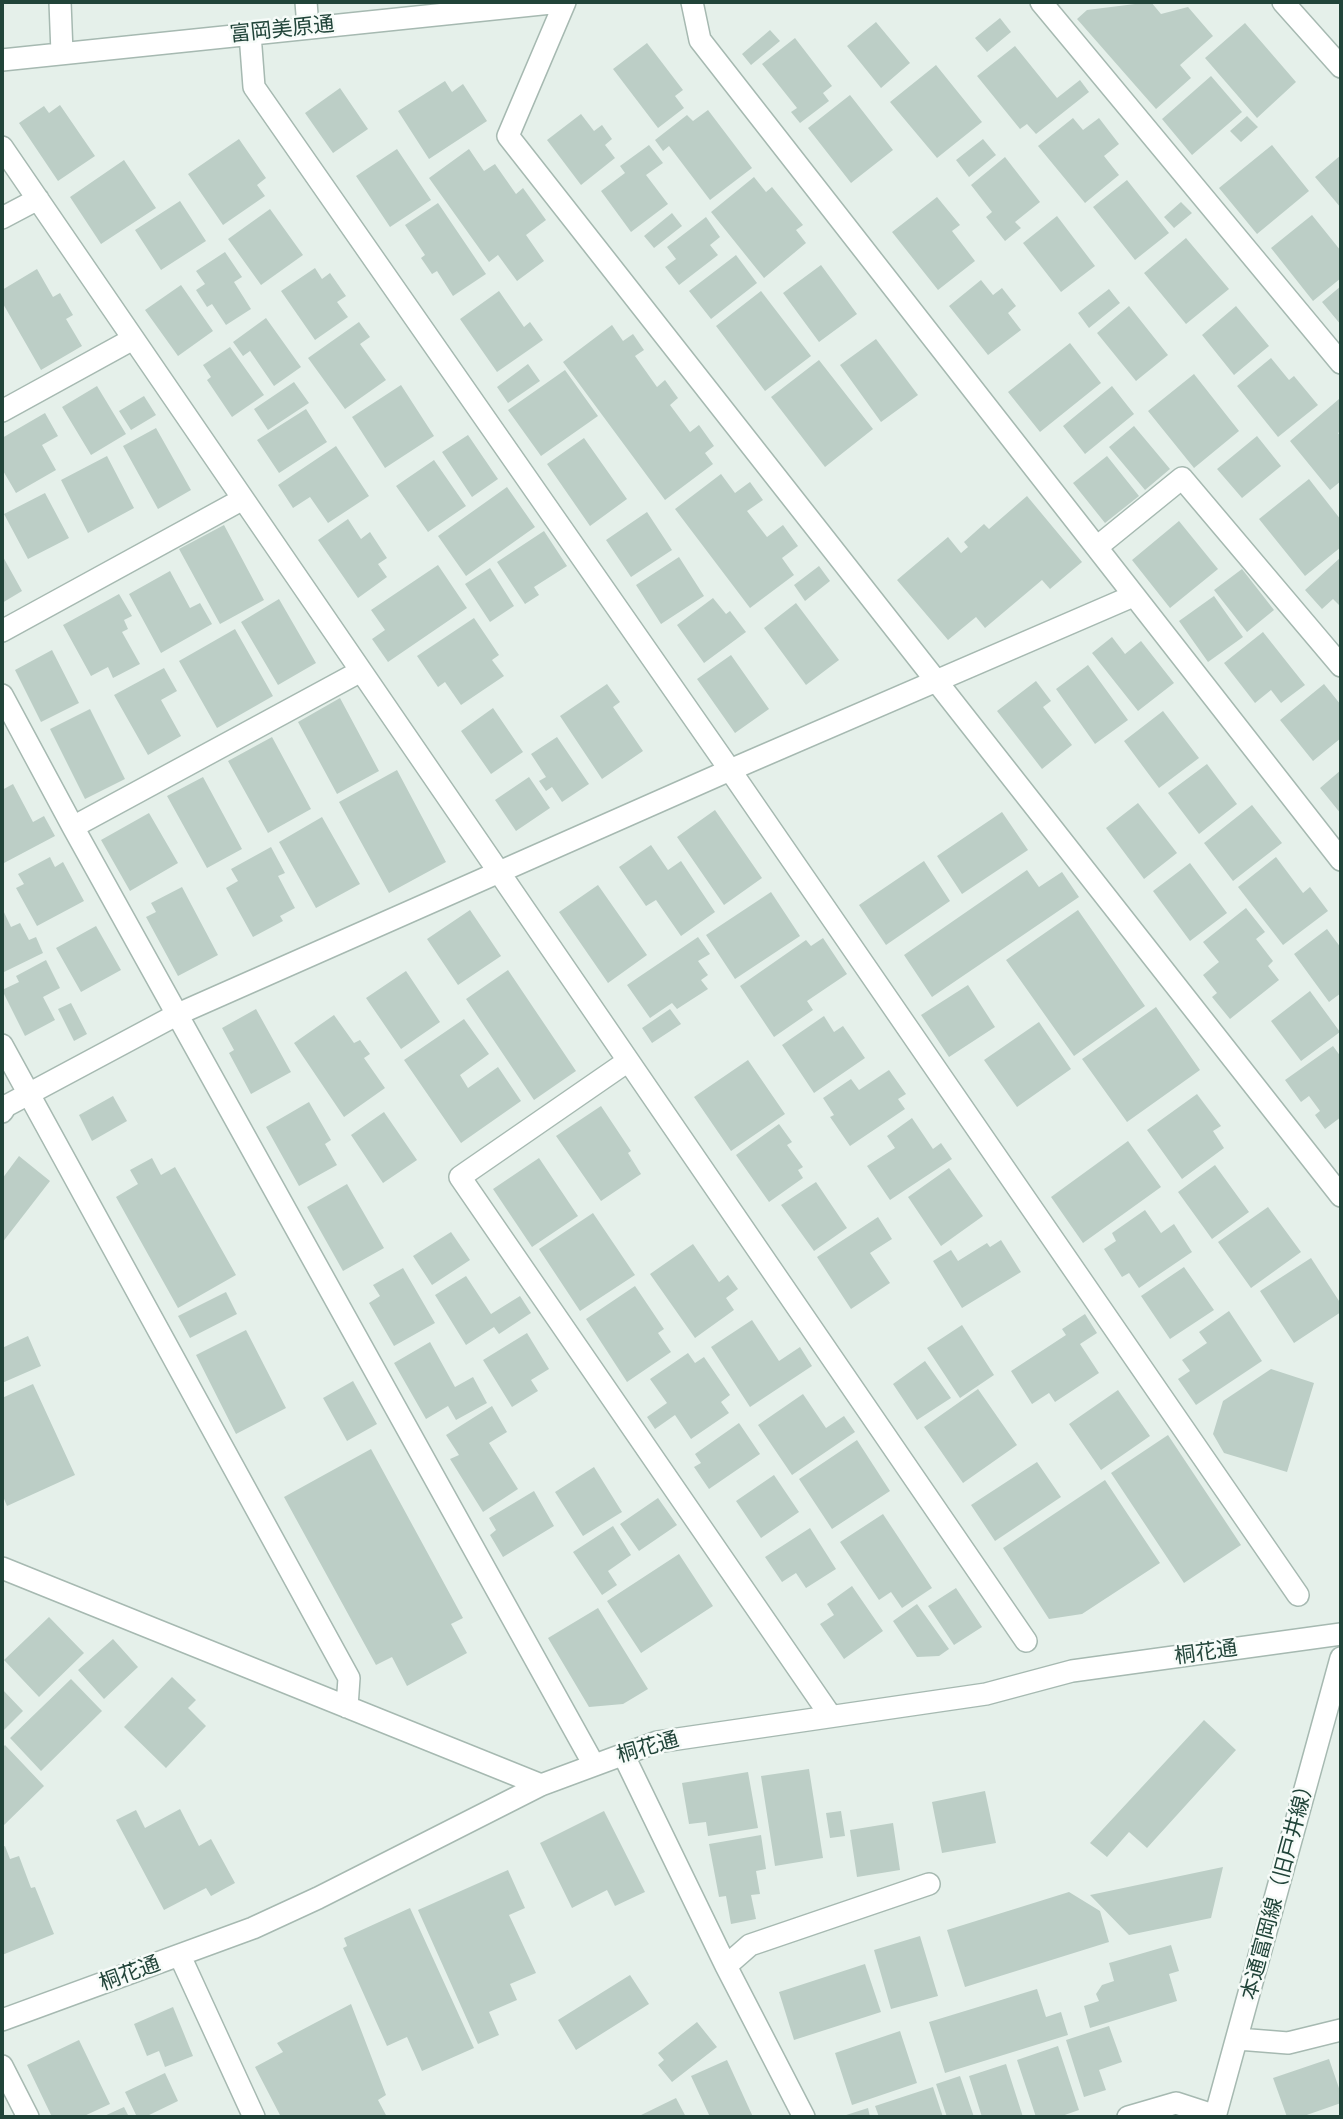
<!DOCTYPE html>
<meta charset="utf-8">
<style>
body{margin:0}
#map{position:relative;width:1343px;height:2119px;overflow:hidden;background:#e5f0ea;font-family:"Fira Sans Condensed",sans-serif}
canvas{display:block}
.frame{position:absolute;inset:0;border:4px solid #214439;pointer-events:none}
</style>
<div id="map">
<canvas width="1343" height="2119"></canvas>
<div class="frame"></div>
</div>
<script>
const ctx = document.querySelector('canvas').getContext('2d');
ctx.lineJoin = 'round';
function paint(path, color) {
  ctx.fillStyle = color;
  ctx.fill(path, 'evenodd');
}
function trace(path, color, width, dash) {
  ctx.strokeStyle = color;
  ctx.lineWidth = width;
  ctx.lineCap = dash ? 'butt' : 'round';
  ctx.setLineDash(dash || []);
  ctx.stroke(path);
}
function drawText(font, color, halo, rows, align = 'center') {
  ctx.font = font + ' "Fira Sans Condensed","Noto Sans JP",sans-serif';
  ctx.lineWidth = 5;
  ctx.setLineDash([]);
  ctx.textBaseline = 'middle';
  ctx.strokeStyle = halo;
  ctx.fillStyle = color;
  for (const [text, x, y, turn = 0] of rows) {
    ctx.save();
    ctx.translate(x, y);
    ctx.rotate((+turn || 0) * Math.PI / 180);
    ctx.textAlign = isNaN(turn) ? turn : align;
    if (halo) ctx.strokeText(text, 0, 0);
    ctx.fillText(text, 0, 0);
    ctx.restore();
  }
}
const building = new Path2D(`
 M1151 2 1161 14 1188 7 1213 36 1180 65 1191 78 1156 109 1077 19 1087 10Z
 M1000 18 1011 32 987 52 975 38Z
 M876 22 910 63 881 88 847 46Z
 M1245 23 1296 82 1257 118 1205 58Z
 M770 30 780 41 751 65 742 54Z
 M795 38 832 86 823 93 829 101 800 123 791 112 797 108 762 64Z
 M647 43 683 90 675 96 684 108 658 128 613 69Z
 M1015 46 1057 98 1080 80 1089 92 1036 134 1027 124 1020 129 977 76Z
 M936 65 982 122 937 158 890 102Z
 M1211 76 1242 112 1192 155 1162 119Z
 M445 81 452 92 463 84 487 121 429 159 398 111Z
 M340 88 368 129 333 153 305 113Z
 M850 95 893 150 851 183 808 128Z
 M60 105 95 156 58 181 19 123 44 106 49 113Z
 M708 110 752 168 710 200 669 146 663 151 655 140 687 115 693 121Z
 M581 114 594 131 602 125 612 139 605 145 615 158 581 185 547 140Z
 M1247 116 1258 127 1241 142 1230 131Z
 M1073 118 1083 130 1099 118 1119 144 1104 156 1119 175 1085 203 1038 146Z
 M239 139 266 178 257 185 265 196 223 225 188 174Z
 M983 139 996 155 969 177 956 160Z
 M649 145 663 163 646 175 668 204 631 232 601 191 625 173 620 166Z
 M1272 145 1309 191 1257 234 1219 188Z
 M397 149 431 200 390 227 356 176Z
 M469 149 484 171 495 164 516 194 523 188 546 220 526 235 544 261 517 281 498 255 489 262 429 178Z
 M1341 155V208L1315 177Z
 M1005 157 1040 202 1015 222 1021 228 1005 241 986 217 992 212 971 185Z
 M124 160 156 208 101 244 70 197Z
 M754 177 766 192 772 187 803 225 796 230 806 243 764 278 711 212Z
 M1127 180 1169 233 1135 260 1093 207Z
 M937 197 960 225 952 231 975 261 938 290 892 232Z
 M180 201 206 241 161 270 135 230Z
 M1181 202 1192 213 1174 228 1164 217Z
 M438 203 486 274 453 296 437 271 432 274 421 258 425 255 405 225Z
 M270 209 303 255 261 285 228 239Z
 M672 213 682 226 654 248 644 236Z
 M1312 215 1341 251V278L1313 301 1271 248Z
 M1057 216 1095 266 1061 292 1023 243Z
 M706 217 720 237 710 245 718 255 679 285 665 267 676 259 667 247Z
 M1186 238 1229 289 1186 324 1144 273Z
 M225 252 242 277 234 282 251 309 226 325 212 304 207 307 196 290 205 284 196 271Z
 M736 255 757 283 711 319 689 291Z
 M821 265 857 314 819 342 783 293Z
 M315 268 322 279 330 273 346 296 337 302 348 317 315 340 281 291Z
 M37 269 53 297 60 293 73 315 66 319 82 346 41 370 2 302V290Z
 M981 280 993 295 1002 288 1016 306 1008 313 1021 330 988 355 949 306Z
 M181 285 213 331 178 356 145 310Z
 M1341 286V325L1322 302Z
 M1109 289 1120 303 1089 328 1078 313Z
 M499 291 524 327 530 322 543 340 497 372 460 319Z
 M761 291 811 356 765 391 716 326Z
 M1129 306 1168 355 1136 381 1097 333Z
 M1236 306 1269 346 1234 375 1202 335Z
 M266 318 301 367 274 386 250 351 243 356 233 342Z
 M359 322 370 337 360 344 386 380 345 409 308 358Z
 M612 325 623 341 633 334 644 350 635 356 657 387 665 380 678 398 670 405 690 432 699 425 714 446 705 453 713 464 665 500 563 362Z
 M876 339 918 395 881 422 840 365Z
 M1070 343 1101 383 1040 432 1008 392Z
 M230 347 264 395 232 417 207 380 211 377 203 365Z
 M1271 358 1289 380 1294 376 1318 405 1278 437 1237 386Z
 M819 360 873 429 825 467 771 397Z
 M528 364 540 381 508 403 497 387Z
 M565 370 598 416 541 456 508 410Z
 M1194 374 1239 431 1194 468 1148 411Z
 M294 382 309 403 268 430 254 409Z
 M401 385 434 436 385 468 352 417Z
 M97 386 126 434 91 455 62 407Z
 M1112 386 1134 414 1085 454 1063 426Z
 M144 396 156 415 131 430 119 411Z
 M1339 399 1341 401V431L1338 433 1341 437V481L1330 490 1290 441Z
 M306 409 327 442 279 473 257 440Z
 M45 413 58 436 42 445 56 470 16 493 2 469V438Z
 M1134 426 1170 469 1145 490 1109 447Z
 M156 428 191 490 158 509 123 446Z
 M468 435 498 479 472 497 442 452Z
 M1257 436 1281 466 1242 498 1217 469Z
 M584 438 627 499 590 526 547 464Z
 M336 446 369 496 328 523 310 497 293 508 278 485Z
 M107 456 134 508 88 533 61 480Z
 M1107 456 1139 496 1105 523 1073 483Z
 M434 460 466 506 428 532 396 486Z
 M721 474 735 493 750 482 763 500 747 511 767 537 783 525 798 546 782 558 794 575 750 608 675 509Z
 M1309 479 1341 520V547L1305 576 1259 519Z
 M507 487 535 527 466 576 438 536Z
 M45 493 69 538 28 559 4 514Z
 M1027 496 1082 562 1050 589 1042 580 985 628 976 617 948 640 897 580 948 537 961 553 968 547 964 542 984 524 989 529Z
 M647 512 672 550 631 577 606 540Z
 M348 519 361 539 370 532 387 558 378 564 387 577 358 598 318 540Z
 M1179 521 1218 569 1170 608 1132 560Z
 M224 525 264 600 220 624 179 549Z
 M544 531 567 566 534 587 539 595 525 604 497 562Z
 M2 555 22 591 2 603Z
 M679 557 704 596 661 624 636 585Z
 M1341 557V607L1333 599 1322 609 1305 590Z
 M438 565 467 608 388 662 372 639 385 630 371 610Z
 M819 566 830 581 805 601 794 585Z
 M490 568 514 606 490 622 465 584Z
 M1242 569 1274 610 1247 632 1214 590Z
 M170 571 190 608 200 603 212 624 161 653 129 594Z
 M119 594 132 616 124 620 128 629 122 632 140 664 113 678 108 667 91 676 63 625Z
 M1214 596 1243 637 1208 662 1179 621Z
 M713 598 726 614 730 611 746 632 704 663 677 625Z
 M279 599 316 663 278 685 241 622Z
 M796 603 839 660 806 685 764 628Z
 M474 618 499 655 492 660 504 676 461 705 445 682 438 687 417 656Z
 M235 629 273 696 217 728 179 661Z
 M1263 632 1305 685 1281 703 1271 690 1255 703 1224 663Z
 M1112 637 1125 654 1141 641 1174 683 1138 711 1092 653Z
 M52 650 79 703 41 722 15 670Z
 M731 655 769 709 735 733 697 679Z
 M1088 665 1128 720 1095 744 1056 689Z
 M164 668 177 691 161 700 181 736 148 755 114 695Z
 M1036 681 1051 701 1043 707 1072 745 1042 769 997 711Z
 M607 684 620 702 613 707 643 751 602 779 560 716Z
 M1324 684 1341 705V738L1313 761 1280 720Z
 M340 698 379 771 337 794 298 722Z
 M493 708 523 752 491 774 461 731Z
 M90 709 125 779 85 799 50 729Z
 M1163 711 1199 758 1159 788 1124 741Z
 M272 737 311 809 268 833 228 761Z
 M557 737 589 784 562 802 552 787 546 791 539 781 546 777 531 754Z
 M1207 764 1237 804 1199 834 1168 793Z
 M397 770 446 862 389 893 339 802Z
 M1341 770V814L1320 788Z
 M203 777 242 849 207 868 167 796Z
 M529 777 550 808 516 831 495 800Z
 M13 784 33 822 44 816 55 836 4 863 2 858V790Z
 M1138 803 1177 853 1144 879 1106 828Z
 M1252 805 1282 843 1233 881 1204 843Z
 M715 810 762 878 724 905 677 837Z
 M1002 812 1028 850 962 894 937 856Z
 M149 813 178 863 130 891 101 840Z
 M322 817 360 884 316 908 279 842Z
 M651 845 668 870 681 861 715 912 681 936 656 900 646 906 619 867Z
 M271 847 285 873 278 876 295 908 280 916 283 921 253 937 226 888 238 881 231 869Z
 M50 857 55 867 63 862 84 901 37 926 16 888 24 884 18 874Z
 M1276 857 1303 893 1310 887 1328 911 1283 945 1238 887Z
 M924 861 950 901 886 945 859 905Z
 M1190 863 1227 913 1190 941 1153 891Z
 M1027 870 1039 887 1062 872 1079 897 932 997 904 955Z
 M598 885 647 955 608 983 559 912Z
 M182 887 218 955 178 976 146 917 156 912 151 903Z
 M771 892 800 936 735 979 706 935Z
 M2 908 11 927 20 923 29 940 36 937 43 953 4 972 2 968Z
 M1246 908 1265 932 1256 939 1273 961 1268 966 1279 980 1230 1019 1212 997 1217 993 1203 975 1219 962 1203 942Z
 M470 910 501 956 458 985 427 939Z
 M1078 910 1145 1006 1074 1056 1006 960Z
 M96 926 121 970 81 992 56 948Z
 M1327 929 1341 948V993L1329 1002 1294 954Z
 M698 937 710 954 698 961 708 975 701 980 708 989 677 1009 672 1003 650 1018 627 985Z
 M823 938 847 974 807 1001 813 1010 774 1037 740 986 806 940 811 946Z
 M46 960 60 988 43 997 55 1020 25 1036 2 990 19 982 16 976Z
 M508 970 576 1071 534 1100 466 999Z
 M406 971 440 1022 401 1049 366 998Z
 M968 985 995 1027 949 1057 921 1015Z
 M1310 991 1340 1032 1301 1061 1271 1021Z
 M71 1003 87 1034 74 1041 58 1009Z
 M1156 1007 1200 1070 1127 1122 1082 1059Z
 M256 1009 291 1072 251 1094 229 1053 234 1050 222 1028Z
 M670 1009 681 1024 652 1043 642 1028Z
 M334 1015 354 1043 360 1040 370 1054 364 1058 385 1088 344 1117 294 1043Z
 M824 1016 834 1032 843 1026 865 1058 814 1093 782 1045Z
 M464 1019 489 1054 460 1075 468 1088 498 1067 521 1101 461 1143 404 1060Z
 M1039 1022 1071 1069 1017 1107 984 1060Z
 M1333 1046 1341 1057V1117L1325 1129 1315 1115 1320 1111 1309 1096 1301 1102 1285 1080Z
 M748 1060 785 1114 731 1151 694 1097Z
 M889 1070 906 1094 898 1099 905 1109 850 1146 830 1117 834 1115 823 1098 851 1079 859 1090Z
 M1197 1094 1221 1126 1213 1131 1224 1148 1182 1179 1147 1130Z
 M113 1096 127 1121 92 1141 79 1115Z
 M309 1102 331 1140 325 1144 337 1165 299 1186 266 1127Z
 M601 1106 631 1151 628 1153 641 1174 601 1201 556 1136Z
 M384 1112 417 1160 383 1183 351 1135Z
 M912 1118 933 1149 941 1143 952 1159 890 1200 867 1166 895 1148 887 1136Z
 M779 1124 792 1142 787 1145 803 1167 798 1170 803 1178 769 1202 736 1155Z
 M1128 1141 1161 1187 1083 1243 1051 1197Z
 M19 1156 50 1181 2 1243V1179Z
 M152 1158 161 1175 175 1167 236 1275 178 1308 116 1197 138 1184 130 1170Z
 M539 1158 578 1216 532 1247 493 1189Z
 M1215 1165 1249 1212 1212 1239 1178 1192Z
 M949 1168 983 1216 941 1246 908 1197Z
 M816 1182 847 1228 814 1251 781 1205Z
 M347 1184 384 1248 343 1271 307 1207Z
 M1268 1207 1301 1252 1251 1288 1218 1242Z
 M1145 1210 1161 1233 1174 1224 1192 1252 1139 1288 1129 1273 1122 1277 1104 1249 1116 1241 1112 1233Z
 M593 1213 635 1275 580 1311 539 1249Z
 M878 1217 892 1239 870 1253 890 1283 851 1309 817 1257Z
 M451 1232 470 1260 432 1285 413 1256Z
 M1001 1240 1021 1272 962 1308 933 1261 951 1250 958 1261 987 1243 990 1247Z
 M693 1244 719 1282 728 1275 738 1289 726 1298 734 1310 695 1338 650 1274Z
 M1311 1258 1341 1304V1312L1294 1343 1260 1291Z
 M1184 1267 1214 1310 1170 1339 1141 1296Z
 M403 1268 435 1323 394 1346 369 1303 380 1296 373 1285Z
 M466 1276 491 1314 520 1296 531 1313 499 1334 494 1327 466 1345 435 1295Z
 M635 1286 664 1329 658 1333 671 1352 627 1382 586 1319Z
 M226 1292 237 1314 190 1338 178 1316Z
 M1229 1311 1262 1361 1196 1405 1178 1379 1190 1371 1182 1360 1207 1343 1199 1332Z
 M1085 1314 1097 1333 1080 1344 1099 1373 1055 1402 1049 1393 1032 1404 1011 1371 1066 1335 1062 1329Z
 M752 1320 779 1361 800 1347 812 1366 750 1407 711 1347Z
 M962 1325 994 1375 960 1398 927 1348Z
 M246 1330 286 1408 236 1434 196 1355Z
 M527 1333 549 1369 531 1380 538 1391 512 1407 483 1360Z
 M28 1336 41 1366 2 1383V1348Z
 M430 1342 455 1387 473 1377 487 1403 456 1420 448 1406 426 1419 394 1363Z
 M688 1353 695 1363 704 1357 730 1395 721 1402 729 1413 691 1439 675 1415 655 1429 647 1417 667 1403 650 1379Z
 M925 1361 951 1398 917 1420 893 1384Z
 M1271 1369 1314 1383 1287 1472 1224 1453 1213 1434 1223 1401Z
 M353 1381 377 1424 347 1441 323 1398Z
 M33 1384 75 1475 7 1506 2 1494V1482L4 1481 2 1476V1398Z
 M978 1389 1017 1445 963 1483 924 1427Z
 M1118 1390 1150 1436 1101 1470 1069 1424Z
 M803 1394 826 1428 844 1416 855 1432 792 1475 758 1425Z
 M492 1406 507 1432 489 1443 518 1489 483 1512 450 1459 459 1455 446 1435Z
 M739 1423 760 1454 709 1489 694 1467 701 1463 695 1454Z
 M1168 1435 1241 1545 1184 1583 1111 1473Z
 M857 1440 890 1491 832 1529 799 1479Z
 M371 1449 463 1618 451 1624 467 1653 407 1686 392 1657 376 1665 284 1497Z
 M1037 1462 1061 1497 995 1541 971 1505Z
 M594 1467 622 1512 583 1536 555 1492Z
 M774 1475 799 1512 761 1538 736 1501Z
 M1105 1480 1160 1563 1082 1614 1049 1619 1003 1548Z
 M534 1491 554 1526 503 1557 490 1535 496 1530 489 1518Z
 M658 1498 677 1525 639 1551 620 1524Z
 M883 1514 932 1588 902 1608 891 1592 879 1600 840 1542Z
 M613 1526 631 1555 608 1571 617 1585 602 1595 573 1552Z
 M810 1528 836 1569 806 1588 796 1573 782 1582 765 1557Z
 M679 1554 713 1606 641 1653 607 1601Z
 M852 1586 883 1631 844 1659 820 1624 834 1615 827 1604Z
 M956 1588 982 1627 954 1645 928 1606Z
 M917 1604 949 1649 939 1656 917 1657 893 1621Z
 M598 1608 648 1689 623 1704 589 1707 548 1638Z
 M49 1617 84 1653 39 1697 4 1660Z
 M113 1639 138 1667 104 1699 78 1670Z
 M172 1677 196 1700 188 1708 206 1726 166 1768 124 1727Z
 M71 1679 102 1711 41 1771 10 1738Z
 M2 1689 23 1711 2 1732Z
 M1204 1720 1236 1750 1147 1848 1129 1832 1107 1857 1090 1843Z
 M5 1745 44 1786 2 1827V1748Z
 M809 1769 823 1858 775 1866 761 1776Z
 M748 1772 758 1828 708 1836 706 1822 689 1824 682 1783Z
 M985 1791 996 1843 942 1853 932 1802Z
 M180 1809 199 1846 211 1839 235 1883 211 1896 206 1888 164 1910 116 1820 136 1810 145 1828Z
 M604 1811 645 1892 615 1906 607 1890 572 1908 540 1843Z
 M841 1811 845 1836 830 1838 826 1813Z
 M893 1823 900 1870 857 1877 850 1830Z
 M761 1835 766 1869 756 1871 760 1894 751 1895 756 1919 731 1924 726 1896 719 1897 709 1844Z
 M5 1846 10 1859 19 1856 31 1888 35 1887 54 1934 2 1955V1847Z
 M1223 1867 1211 1918 1129 1935 1090 1895Z
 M508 1870 525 1908 509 1915 536 1973 510 1984 517 2000 489 2012 499 2035 478 2044 418 1910Z
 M1069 1892 1100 1911 1109 1942 965 1987 947 1930Z
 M410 1908 474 2048 422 2071 407 2037 387 2046 343 1948 347 1946 344 1938Z
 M920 1936 938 1996 891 2009 874 1950Z
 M1171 1945 1179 1971 1169 1974 1177 2001 1090 2028 1084 2006 1099 2001 1096 1994 1102 1985 1114 1981 1109 1963Z
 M865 1964 881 2012 794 2040 779 1992Z
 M630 1975 649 2004 576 2050 558 2020Z
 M1037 1989 1046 2017 1061 2012 1068 2035 945 2073 929 2022Z
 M351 2004 386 2095 378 2100 387 2117H281L255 2067 283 2052 277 2043Z
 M173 2007 193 2056 165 2067 159 2051 147 2056 134 2024Z
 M697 2022 717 2047 672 2082 658 2065 664 2060 658 2053Z
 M1109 2026 1122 2062 1099 2070 1106 2090 1084 2097 1066 2040Z
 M900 2031 917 2083 852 2105 835 2053Z
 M79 2040 110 2104 82 2117H52L27 2065Z
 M1058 2046 1079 2110 1059 2117H1036L1017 2060Z
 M1329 2059 1341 2094V2103L1301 2117H1287L1273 2078Z
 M727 2060 753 2117H710L691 2076Z
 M1006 2064 1023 2117H982L969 2076Z
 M165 2073 178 2101 145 2117H137L125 2092Z
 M960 2076 974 2117H947L936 2084Z
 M933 2087 943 2117H879L875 2106Z
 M676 2098 686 2117H637Z
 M124 2107 129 2117H102Z
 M868 2108 870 2117H840Z`);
const minor = new Path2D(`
 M60 2 62 53
 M306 2 308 27
 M565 2 508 136 1341 1196
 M692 2 700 40 1341 860
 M1041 2 1341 363
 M1283 2 1341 67
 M250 34 254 87 730 770 1298 1595
 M2 60 561 2
 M2 147 1026 1641
 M2 218 38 199
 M2 411 133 339
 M1097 547 1182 478 1341 666
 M2 631 243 499
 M2 695 73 827 594 1765
 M73 827 361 671
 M2 1045 349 1678 347 1707
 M628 1061 460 1177 830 1715
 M2 1112 6 1106 178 1014 730 770 1133 596
 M2 1568 541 1785
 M623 1754 726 1966 804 2117
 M180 1956 254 2117
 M726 1966 750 1945 929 1884
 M2 2020 253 1928 318 1898 541 1785 657 1742 986 1694 1072 1671 1341 1634
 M1238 2039 1288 2043 1341 2030
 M2 2066 28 2117
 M1128 2117 1176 2103 1216 2116
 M1215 2117 1341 1658`);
const streetNames = [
 ["富岡美原通",282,30,-6],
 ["桐花通",1206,1653,-8],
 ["桐花通",648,1748,-16],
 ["本通富岡線（旧戸井線）",1279,1888,-75],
 ["桐花通",130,1974,-20]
];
paint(building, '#bccec6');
trace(minor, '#a6b9b1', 24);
trace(minor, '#fff', 21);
drawText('21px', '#214439', '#f6fbf8', streetNames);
</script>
